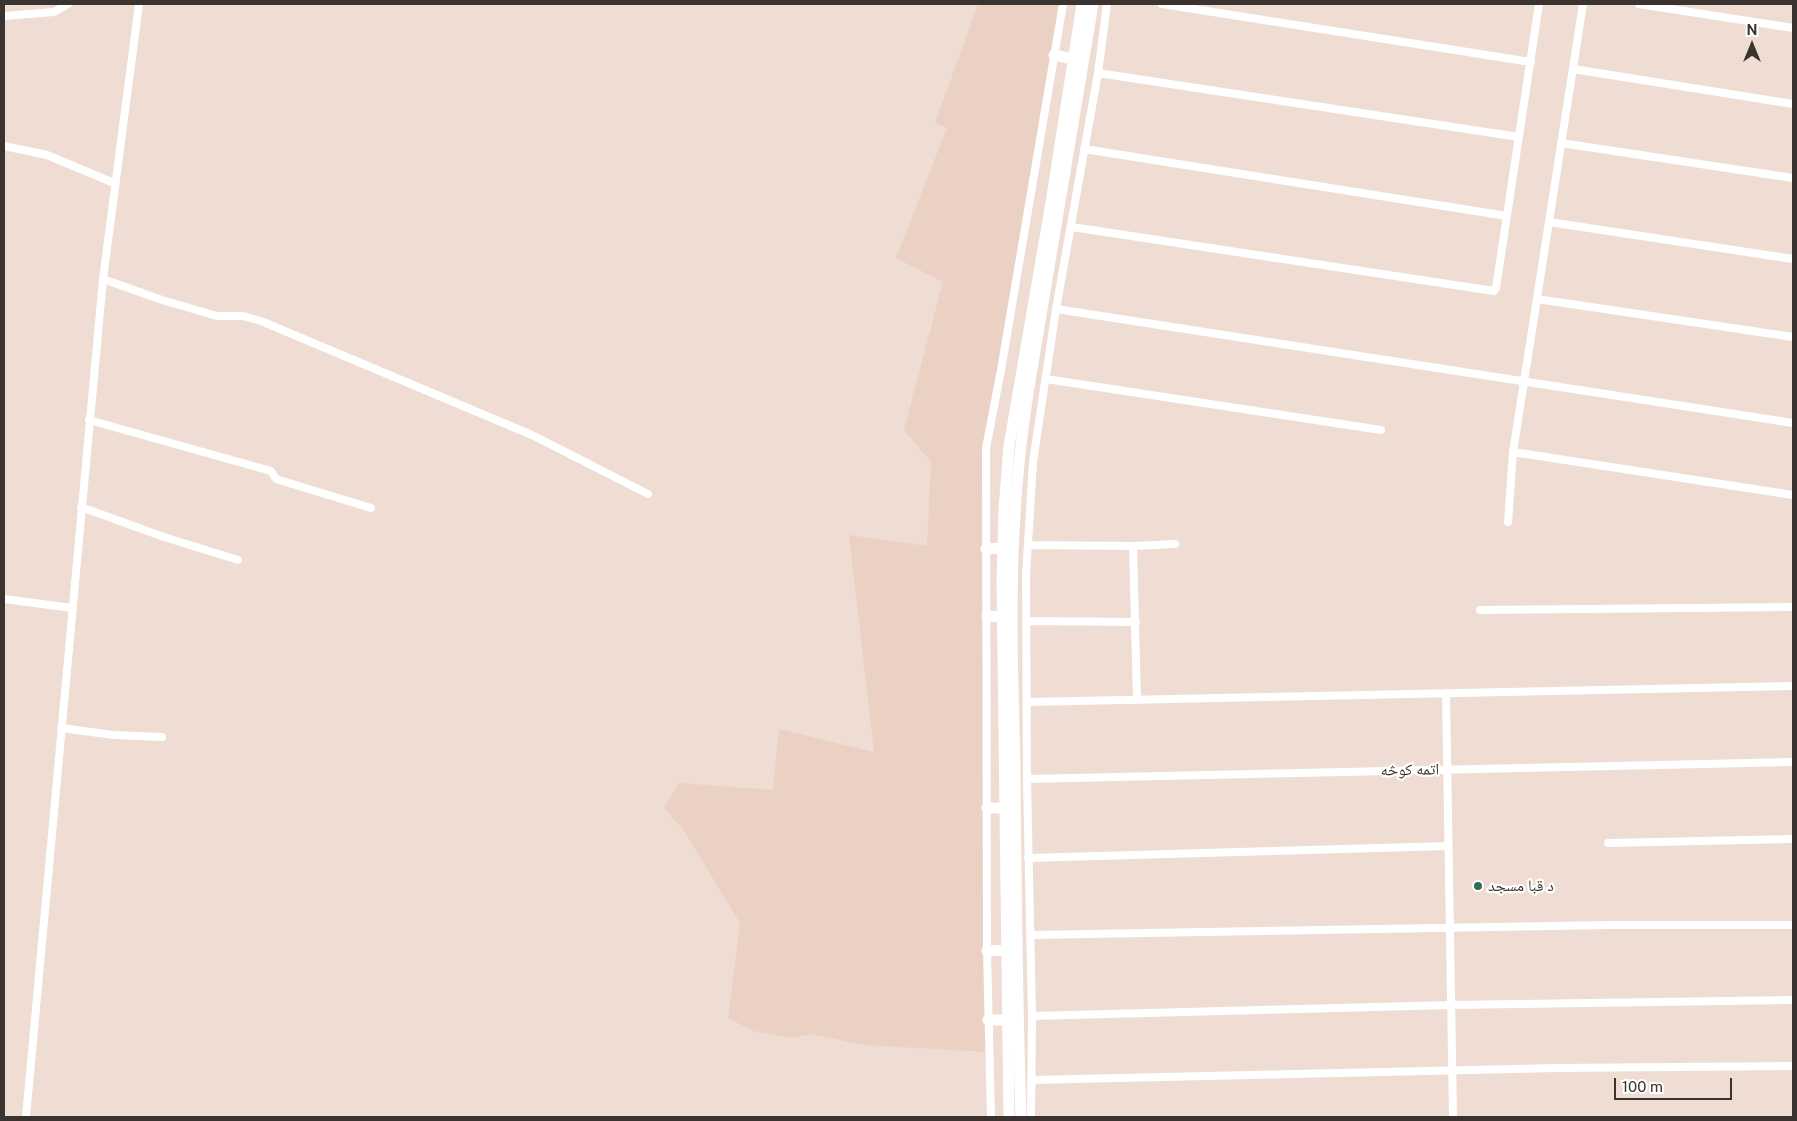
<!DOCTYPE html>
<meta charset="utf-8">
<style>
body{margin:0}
#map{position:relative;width:1797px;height:1121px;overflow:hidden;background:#efdcd3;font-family:"Public Sans",sans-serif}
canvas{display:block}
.frame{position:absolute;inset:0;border:5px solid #3a332f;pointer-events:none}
.north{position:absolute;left:1727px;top:20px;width:50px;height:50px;-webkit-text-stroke:4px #fff;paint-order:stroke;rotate:0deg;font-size:14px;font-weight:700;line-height:20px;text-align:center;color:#3a332f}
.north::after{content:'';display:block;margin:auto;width:18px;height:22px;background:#3a332f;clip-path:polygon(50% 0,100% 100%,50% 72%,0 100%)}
.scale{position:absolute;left:1614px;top:1078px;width:118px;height:22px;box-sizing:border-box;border:2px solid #3a332f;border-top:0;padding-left:6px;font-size:15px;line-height:18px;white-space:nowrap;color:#3a332f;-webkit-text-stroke:4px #fff;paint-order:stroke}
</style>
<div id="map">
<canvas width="1797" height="1121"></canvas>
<div class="frame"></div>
<div class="north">N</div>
<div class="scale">100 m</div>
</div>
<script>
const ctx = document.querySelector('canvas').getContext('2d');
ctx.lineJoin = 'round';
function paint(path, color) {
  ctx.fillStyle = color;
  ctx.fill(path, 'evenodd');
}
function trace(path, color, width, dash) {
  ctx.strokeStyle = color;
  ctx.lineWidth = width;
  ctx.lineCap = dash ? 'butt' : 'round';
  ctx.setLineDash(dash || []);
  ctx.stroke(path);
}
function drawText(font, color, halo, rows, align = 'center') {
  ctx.font = font + ' "Public Sans","Noto Naskh Arabic",sans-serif';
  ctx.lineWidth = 4.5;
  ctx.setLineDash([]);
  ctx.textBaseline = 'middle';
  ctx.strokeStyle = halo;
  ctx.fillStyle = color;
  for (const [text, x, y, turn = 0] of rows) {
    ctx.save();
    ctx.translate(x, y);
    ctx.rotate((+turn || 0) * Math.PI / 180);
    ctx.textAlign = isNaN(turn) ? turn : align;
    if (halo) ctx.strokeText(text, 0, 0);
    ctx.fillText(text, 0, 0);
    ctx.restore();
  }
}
const built = new Path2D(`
 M978 4H1063L986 448 989 1052 863 1045 811 1034 791 1038 753 1031 728 1018 740 923 685 832 664 808 679 783 773 790 779 729 874 752 849 535 927 546 931 462 904 430 943 282 896 258 947 128 935 123Z`);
const minor = new Path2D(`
 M1162 4 1531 62
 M1639 4 1793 28
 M4 16 54 12 68 4
 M1573 69 1793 104
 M1098 73 1519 137
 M1561 143 1793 178
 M4 146 47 155 114 183
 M1084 149 1507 216
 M1549 222 1793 259
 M1072 227 1494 291 1496 288 1539 4
 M103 279 162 300 217 316H243L261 321 532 435 648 494
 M1537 299 1793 337
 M1056 309 1793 423
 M1046 379 1381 430
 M89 420 271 471 276 479 371 508
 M1513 452 1793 495
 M81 507 164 537 238 560
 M1508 522 1513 452 1583 4
 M1028 545 1133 546 1175 544
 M1133 546 1137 700
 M4 599 72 608
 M1480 610 1793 607
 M1027 621 1136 622
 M1446 693 1453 1117
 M1028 702 1793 686
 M61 728 114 735 162 737
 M1027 779 1793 762
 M1608 843 1793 839
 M1028 858 1448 846
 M1031 935 1609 925H1793
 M1032 1016 1451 1005 1793 1000
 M1031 1080 1557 1068 1793 1066
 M26 1117 103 279 139 4
 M991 1117 987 951 986 448 1001 370 1063 4
 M1031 1117 1032 1016 1027 779 1026 575 1033 462 1056 309 1098 73 1107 4`);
const highway = new Path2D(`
 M1054 55 1073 59
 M986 549 1003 548
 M987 616 1002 617
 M987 808H1006
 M987 951 1007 950
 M988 1020H1008
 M1009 1117 1002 580 1004 510 1009 446 1051 203 1082 4
 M1021 1117C1017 1000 1016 883 1015 766 1013 688 1010 610 1014 532 1016 485 1021 439 1028 393L1093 4`);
const markers = [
 [1478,886,5,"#336d55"]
];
const streetNames = [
 ["اتمه کوڅه",1410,770,-1]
];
const poiNames = [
 ["د قبا مسجد",1488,886]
];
paint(built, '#ebd1c3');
trace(minor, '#fff', 8);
trace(highway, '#fff', 11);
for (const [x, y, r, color] of markers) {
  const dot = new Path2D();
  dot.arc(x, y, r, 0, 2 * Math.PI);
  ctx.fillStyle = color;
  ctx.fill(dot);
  trace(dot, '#fff', 2);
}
drawText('16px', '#3a332f', '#fff', streetNames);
drawText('16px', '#3a332f', '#fff', poiNames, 'left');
</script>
